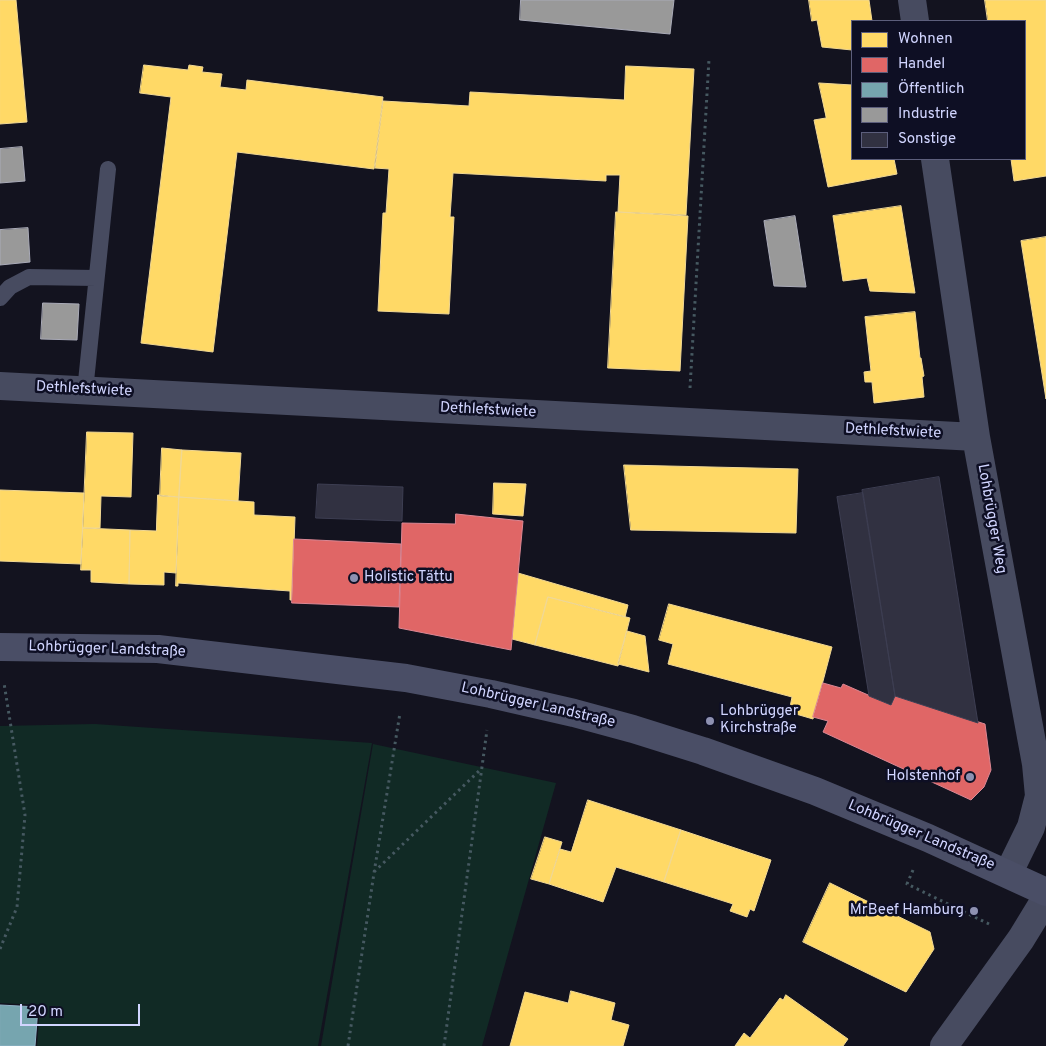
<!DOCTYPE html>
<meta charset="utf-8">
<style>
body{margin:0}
#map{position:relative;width:1046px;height:1046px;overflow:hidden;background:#13131f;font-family:Overpass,sans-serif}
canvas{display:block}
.legend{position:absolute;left:851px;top:20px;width:175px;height:140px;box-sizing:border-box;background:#0e0f24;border:1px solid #5c5e7c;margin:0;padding:6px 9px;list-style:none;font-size:15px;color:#d1d5ff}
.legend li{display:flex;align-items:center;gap:10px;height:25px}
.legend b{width:25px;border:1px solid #5c5e7c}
.scale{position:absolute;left:20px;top:1004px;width:120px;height:22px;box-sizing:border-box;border:2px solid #d1d5ff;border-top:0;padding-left:6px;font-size:15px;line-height:18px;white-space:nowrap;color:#d1d5ff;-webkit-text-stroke:4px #0e0f24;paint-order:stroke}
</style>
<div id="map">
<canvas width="1046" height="1046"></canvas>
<ul class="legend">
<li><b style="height:14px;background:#ffd966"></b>Wohnen</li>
<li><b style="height:14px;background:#e06666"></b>Handel</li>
<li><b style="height:14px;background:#76a5af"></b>Öffentlich</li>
<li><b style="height:14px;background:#999"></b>Industrie</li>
<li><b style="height:14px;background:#313141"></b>Sonstige</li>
</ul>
<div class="scale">20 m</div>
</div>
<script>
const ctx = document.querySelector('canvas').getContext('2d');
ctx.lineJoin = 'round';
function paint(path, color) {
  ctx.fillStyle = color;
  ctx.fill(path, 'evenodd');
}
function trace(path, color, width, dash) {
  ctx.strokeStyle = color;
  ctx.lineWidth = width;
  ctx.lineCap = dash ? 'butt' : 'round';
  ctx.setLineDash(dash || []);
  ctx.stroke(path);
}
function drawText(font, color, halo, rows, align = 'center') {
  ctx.font = font + ' Overpass,sans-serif';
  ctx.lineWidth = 5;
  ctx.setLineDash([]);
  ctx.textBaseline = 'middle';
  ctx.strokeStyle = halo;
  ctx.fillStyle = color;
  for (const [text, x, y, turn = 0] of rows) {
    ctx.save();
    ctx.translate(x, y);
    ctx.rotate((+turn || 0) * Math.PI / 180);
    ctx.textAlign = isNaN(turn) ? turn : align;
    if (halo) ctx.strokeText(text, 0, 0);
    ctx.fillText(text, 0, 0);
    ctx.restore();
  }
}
const green = new Path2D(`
 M95 724 372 743 318 1046H37L40 1005 0 1003V726Z
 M373 744 556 783 482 1046H321Z`);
const homes = new Path2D(`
 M0 0H16L27 122 0 124Z
 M809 0H869L872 21H852V50L822 47 817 20 812 21Z
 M985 0H1046V176L1014 181 1011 159H1025V21H988Z
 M144 65 188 70 189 65 203 67 202 72 222 74 220 87 246 90 247 80 383 97 374 169 237 152 213 352 141 343 171 97 140 93Z
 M626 66 694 69 686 215 618 212 620 175H606V181L453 173 450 217H454L449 314 378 311 383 213H386L389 169 375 168 383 101 469 106 470 92 624 100Z
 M819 83 852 85V159H894L897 174 828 187 814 120 826 118Z
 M901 206 915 293 870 291 867 278 843 281 833 216Z
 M616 212 688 216 680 371 608 368Z
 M1046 237V399L1021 241Z
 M915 312 920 358H921L924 376 922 377 924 397 874 403 872 382H865L864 372 871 371 865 317Z
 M87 432 133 433 131 497 101 496 100 528H83Z
 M162 448 182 450 179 497 160 496Z
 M182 450 241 453 238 501 179 497Z
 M624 465 798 469 796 533 631 530Z
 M494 483 526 484 523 516 493 514Z
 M0 490 84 493 81 564 0 561Z
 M158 495 179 497 176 573 164 572V585L129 584 130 530 156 531Z
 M179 497 254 502V515L295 517 292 600H290V591L178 583V586H176Z
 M83 528 130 530 129 584 91 582V570H81Z
 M518 573 628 605 625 617 548 597 535 645 512 639Z
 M548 597 630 618 618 666 535 645Z
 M669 604 832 647 813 719 789 712 792 697 668 664 673 644 659 640Z
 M627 631 645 636 649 672 618 664Z
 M588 800 681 830 664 882 616 867 603 902 549 884 560 849 571 852Z
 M681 830 771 860 754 911 750 909 747 917 730 911 733 904 664 882Z
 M545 837 562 842 549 884 531 879Z
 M830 883 930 932 934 949 906 992 803 942Z
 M571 991 615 1003 611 1020 629 1025 623 1046H510L525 992 568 1003Z
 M786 995 848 1039 843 1046H735L744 1033 750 1038 780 998 783 1000Z`);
const shops = new Path2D(`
 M456 514 523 521 511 650 399 628 402 523 455 524Z
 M294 539 401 544 399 607 292 603Z
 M823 683 841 688 843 684 891 705 895 696 985 724 991 770 984 787 971 800 823 732 828 721 813 717Z`);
const public = new Path2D(`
 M0 1005 38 1007 35 1046H0Z`);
const industry = new Path2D(`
 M521 0H674L670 34 520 20Z
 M22 147 25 181 0 183V149Z
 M795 216 806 287 774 286 764 221Z
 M28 228 30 262 0 265V230Z
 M43 303 79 304 77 340 41 339Z`);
const building = new Path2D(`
 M939 477 978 723 895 696 862 490Z
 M318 484 403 487 402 521 316 518Z
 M863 493 895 696 891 705 869 696 837 497Z`);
const path = new Path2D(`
 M690 388 709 59
 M913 870 907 884 989 924
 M374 872 481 769
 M0 949 17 907 25 815 4 683
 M348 1046 374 873 400 713
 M444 1046 487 730`);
const lane = new Path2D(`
 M0 298 10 287 29 277 96 278
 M85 391 108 169`);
const street = new Path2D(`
 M912 0 915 21
 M935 159 976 437 1036 764 1039 796 1031 827 1008 874
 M0 386 976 437
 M944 1046 1021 939 1046 898`);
const secondary = new Path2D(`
 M0 647 158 649 406 678 491 694 574 713 633 729 703 751 815 791 928 838 1046 892`);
const markers = [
 [354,578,5,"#8e91b1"],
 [710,721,5,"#8e91b1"],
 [970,777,5,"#8e91b1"],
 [974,911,5,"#8e91b1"]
];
const streetNames = [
 ["Dethlefstwiete",84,390,3],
 ["Dethlefstwiete",488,411,3],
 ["Dethlefstwiete",893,432,3],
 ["Lohbrügger Weg",991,519,80],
 ["Lohbrügger Landstraße",107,650,2],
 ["Lohbrügger Landstraße",538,706,13],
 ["Lohbrügger Landstraße",921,836,23]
];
const poiNames = [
 ["Holistic Tättu",364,578],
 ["Lohbrügger",720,712],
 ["Kirchstraße",720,729],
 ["Holstenhof",960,777,"right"],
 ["MrBeef Hamburg",964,911,"right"]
];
paint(green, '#112a25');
paint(homes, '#ffd966');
trace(homes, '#f1d894', 1);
paint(shops, '#e06666');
trace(shops, '#dc8794', 1);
paint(public, '#76a5af');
trace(public, '#91b3c7', 1);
paint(industry, '#999');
trace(industry, '#aaabb8', 1);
paint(building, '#313141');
trace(building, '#3d3e52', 1);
trace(path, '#465961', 3, [2.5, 4]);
trace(lane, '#474b60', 16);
trace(street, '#474b60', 28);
trace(secondary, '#4a4e66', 28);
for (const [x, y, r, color] of markers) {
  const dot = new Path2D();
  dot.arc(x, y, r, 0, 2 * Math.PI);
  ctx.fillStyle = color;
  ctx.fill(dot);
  trace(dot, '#0e0f24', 2);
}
drawText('15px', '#d1d5ff', '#0e0f24', streetNames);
drawText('15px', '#d1d5ff', '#0e0f24', poiNames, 'left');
</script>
